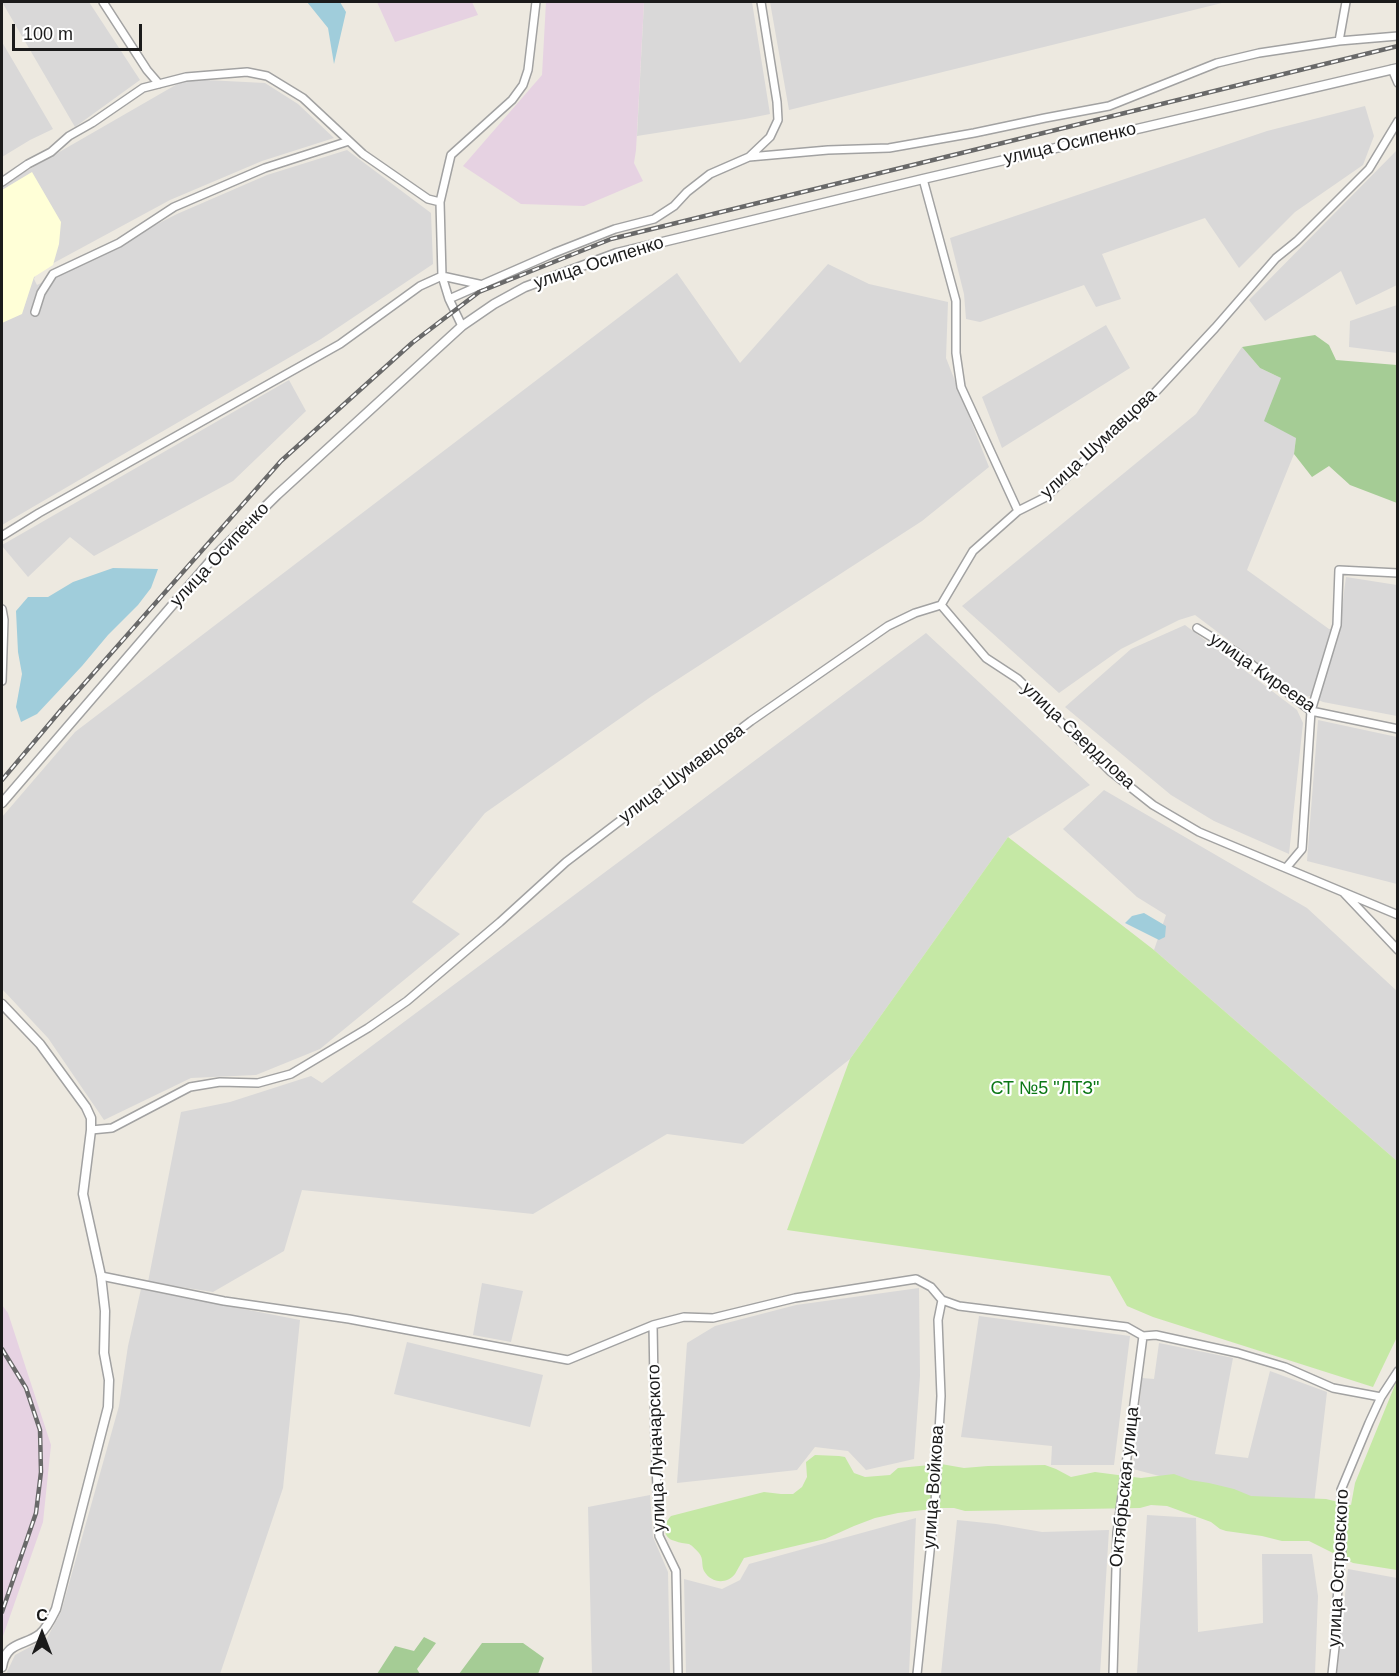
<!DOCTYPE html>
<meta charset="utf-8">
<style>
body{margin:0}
#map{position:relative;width:1399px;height:1676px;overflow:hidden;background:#ede9e0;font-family:Helvetica,sans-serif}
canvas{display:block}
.frame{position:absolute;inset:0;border:3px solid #1b1b1b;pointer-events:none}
.north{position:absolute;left:12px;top:1604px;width:60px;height:60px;-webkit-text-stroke:4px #fff;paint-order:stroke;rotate:0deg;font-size:16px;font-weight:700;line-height:24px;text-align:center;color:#1b1b1b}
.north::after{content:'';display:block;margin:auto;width:21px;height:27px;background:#1b1b1b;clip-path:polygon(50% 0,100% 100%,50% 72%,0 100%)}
.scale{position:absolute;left:12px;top:24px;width:130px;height:27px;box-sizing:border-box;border:3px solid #1b1b1b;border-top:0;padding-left:8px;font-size:18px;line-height:21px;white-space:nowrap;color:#1b1b1b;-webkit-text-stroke:4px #fff;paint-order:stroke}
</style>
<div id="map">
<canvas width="1399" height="1676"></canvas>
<div class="frame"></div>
<div class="north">С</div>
<div class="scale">100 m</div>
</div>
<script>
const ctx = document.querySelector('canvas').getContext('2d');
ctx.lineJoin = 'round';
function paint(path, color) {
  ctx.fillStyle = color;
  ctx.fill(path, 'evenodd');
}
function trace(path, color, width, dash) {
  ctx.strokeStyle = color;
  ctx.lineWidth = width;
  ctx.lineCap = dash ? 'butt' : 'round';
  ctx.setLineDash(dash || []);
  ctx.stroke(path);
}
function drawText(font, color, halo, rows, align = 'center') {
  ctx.font = font + ' Helvetica,sans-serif';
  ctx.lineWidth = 4.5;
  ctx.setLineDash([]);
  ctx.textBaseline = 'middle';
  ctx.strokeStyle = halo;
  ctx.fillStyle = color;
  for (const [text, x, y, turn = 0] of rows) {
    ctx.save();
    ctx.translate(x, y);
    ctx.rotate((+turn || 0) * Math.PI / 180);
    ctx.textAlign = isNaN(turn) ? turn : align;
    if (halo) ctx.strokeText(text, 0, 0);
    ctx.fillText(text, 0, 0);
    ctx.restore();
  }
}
const residential = new Path2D(`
 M2 2H89L140 80 75 127Z
 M644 2H752L770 114 745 119 637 136Z
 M770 2H1226L789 110Z
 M2 42 53 129 30 140 2 157Z
 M186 79 265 83 298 104 334 138 262 161 170 200 37 272 34 279 37 285 177 214 267 175 347 150 431 213 433 264 321 339 2 525V185Z
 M1365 106 1374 136 1363 165 1295 212 1239 268 1205 218 1102 254 1121 299 1096 307 1084 285 980 322 966 319 964 294 950 238 1267 131Z
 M1397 150V285L1356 305 1341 271 1265 321 1249 300Z
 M828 264 869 284 948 302 946 358 989 467 922 521 652 696 485 813 412 902 460 934 320 1049 256 1075 191 1078 104 1120 48 1038 2 989V817L75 732 677 273 740 363Z
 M1397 305V353L1349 347 1350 321Z
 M1106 325 1130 368 1002 448 982 397Z
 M1242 347 1260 368 1281 378 1296 438 1294 454 1247 570 1329 629 1339 630 1346 577 1397 585V716L1323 702 1310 696 1304 697 1195 615 1179 620 1121 649 1059 693 962 606 1196 414Z
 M289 380 306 411 233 481 94 556 70 537 28 577 2 546V545Z
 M1185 625 1297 710 1303 723 1289 854 1214 821 1171 795 1065 707 1131 649Z
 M926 633 1090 785 1008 837 850 1059 743 1144 667 1134 533 1214 302 1190 284 1251 213 1292 148 1282 181 1112 230 1102 311 1076 322 1083Z
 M1318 720 1397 737V884L1307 861Z
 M1104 790 1307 908 1397 991V1161L1154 950 1166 915 1137 897 1063 829Z
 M482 1283 523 1291 511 1342 473 1335Z
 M919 1288 920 1376 914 1459 866 1470 848 1451 815 1447 797 1470 677 1483 687 1343 715 1326 796 1305Z
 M141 1289 300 1320 283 1488 220 1674H6L15 1655 47 1638 61 1612 119 1406 128 1346Z
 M979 1316 1130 1336 1114 1465H1051L1052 1446 961 1437Z
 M407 1342 543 1375 530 1427 394 1394Z
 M1159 1343 1233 1358 1215 1454 1248 1458 1270 1371 1327 1392 1314 1504 1242 1498 1133 1469 1142 1378 1154 1379Z
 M650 1495 653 1537 668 1572 670 1674H592L588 1507Z
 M1147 1515 1196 1518 1198 1632 1263 1623 1262 1554H1312L1318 1596 1315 1674H1137Z
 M916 1518 909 1674H686L684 1579 722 1589 740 1580 749 1564Z
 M957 1520 996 1524 1042 1532 1109 1530 1100 1674H941Z
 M1348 1569 1397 1578V1674H1336Z`);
const industrial = new Path2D(`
 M377 2H472L478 15 395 42Z
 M546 2H644L636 150 634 163 643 181 584 206 521 204 463 166 542 75Z
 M2 1305 8 1313 51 1445 43 1522 2 1639Z`);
const education = new Path2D(`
 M32 172 61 222 59 244 53 265 34 277 22 314 2 323V190Z`);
const grass = new Path2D(`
 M1008 837 1154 950 1397 1161V1337L1373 1387 1153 1317 1127 1306 1110 1276 787 1230 850 1059Z
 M1397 1380V1570L1353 1563 1309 1541H1282L1262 1536 1226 1531 1220 1529 1211 1522 1167 1506 1151 1505 1140 1508 965 1511 954 1508H940L898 1513 875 1518 854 1526 825 1539 744 1558C741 1563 738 1569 735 1574 726 1585 711 1583 704 1571 701 1565 704 1559 699 1553 696 1550 693 1546 689 1544 684 1543 680 1543 675 1541 662 1538 663 1524 671 1516L764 1492 781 1494H793L802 1487 807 1477 806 1462 815 1455 839 1456 845 1457 854 1473 865 1477 890 1475 898 1468 941 1464 964 1468 988 1466 1045 1465 1056 1469 1071 1477 1095 1472 1141 1478 1174 1474 1190 1480 1209 1483 1234 1489 1251 1496 1326 1499 1351 1505 1355 1483Z`);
const forest = new Path2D(`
 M1315 335 1329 345 1336 360 1397 365V503L1350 485 1329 466 1312 477 1294 454 1296 438 1264 421 1281 378 1260 368 1242 347Z
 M424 1637 436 1643 417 1669 420 1674H377L395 1646 414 1651Z
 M482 1643H523L544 1658 538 1674H459Z`);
const water = new Path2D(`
 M307 2H340L346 12 334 64 328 28Z
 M113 568 158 569 151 588 138 605 108 635 82 666 37 714 21 722 16 707 22 674 18 652 16 611 28 597H48L73 582Z
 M1144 913 1166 926 1165 937 1159 940 1125 923 1132 916Z`);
const minor = new Path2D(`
 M103 2 147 70 159 84
 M1339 41 1346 2
 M1392 69 1398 83
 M749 157 828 150 889 148 974 133 1045 118 1109 106 1217 63 1259 53 1339 41 1398 36
 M923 179 956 301V353L961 387 1018 511
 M2 182 28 164 51 152 69 136 92 123 143 88 186 77 247 72 267 76 303 98 363 154 428 199 440 202
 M449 299 554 253 615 229 654 219 674 206 687 192 710 174 749 157 770 137 778 120 777 102 761 2
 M35 312 41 293 53 274 119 243 174 207 265 168 349 141
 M462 326 449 299 442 276 440 202 447 172 451 155 512 100 523 85 528 70 536 2
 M2 536 39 513 340 344 420 286 442 276 483 285
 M941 605 986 658 1018 679 1110 771 1153 805 1199 832 1398 915
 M2 609 4 620 2 681
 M1197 628 1236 652 1311 711 1398 729
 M1286 868 1302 849 1311 711 1337 625 1339 570 1398 573
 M1344 893 1398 950
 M91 1130 112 1128 190 1087 220 1082 258 1083 291 1074 368 1028 407 1001 500 922 566 862 751 721 888 626 915 613 941 605 973 551 1018 511 1046 497 1148 400 1215 328 1276 258 1297 241 1369 169 1398 121
 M101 1276 224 1301 349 1319 568 1360 653 1325 684 1317 713 1318 795 1298 916 1279 931 1287 942 1300 959 1306 1127 1327 1143 1336 1156 1335 1238 1353 1285 1367 1333 1388 1381 1397
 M653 1325 655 1440 659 1536 676 1571 678 1674
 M917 1674 935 1504 941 1396 938 1320 942 1300
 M1113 1674 1117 1533 1143 1336
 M1332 1674 1336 1638V1611L1342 1546 1341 1490 1369 1423 1381 1397 1398 1371`);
const tertiary = new Path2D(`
 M2 803 212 559 277 495 462 326 494 304 525 287 617 253 923 179 1398 68
 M2 1004 40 1044 86 1107 91 1118V1130L83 1194 101 1276 105 1311 104 1353 109 1380 108 1407 56 1609C52 1617 47 1628 40 1634 25 1646 6 1641 2 1667`);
const rail = new Path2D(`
 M2 780 61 710 281 461 412 343 479 292 611 239 1398 46
 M2 1349 26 1388 40 1430 41 1472 36 1513 2 1612`);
const streetNames = [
 ["улица Осипенко",1070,144,-13],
 ["улица Осипенко",599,263,-18],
 ["улица Шумавцова",1099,444,-43],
 ["улица Осипенко",220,555,-47],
 ["улица Киреева",1262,673,35],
 ["улица Свердлова",1078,736,43],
 ["улица Шумавцова",682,774,-37],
 ["улица Луначарского",657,1448,-92],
 ["улица Войкова",934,1487,-86],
 ["Октябрьская улица",1125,1487,-84],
 ["улица Островского",1339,1568,-87]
];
const parkNames = [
 ["СТ №5 \"ЛТЗ\"",1045,1089]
];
paint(residential, '#d9d8d8');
paint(industrial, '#e6d2e2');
paint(education, '#ffffd7');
paint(grass, '#c5e8a5');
paint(forest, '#a5cc95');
paint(water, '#a0cddb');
trace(minor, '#a2a2a2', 10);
trace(tertiary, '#a2a2a2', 11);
trace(minor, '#fff', 7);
trace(tertiary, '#fff', 8);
trace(rail, '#696969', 4.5);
trace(rail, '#fff', 2, [7]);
drawText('18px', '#1b1b1b', '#fff', streetNames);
drawText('18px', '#0b7715', '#fff', parkNames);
</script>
